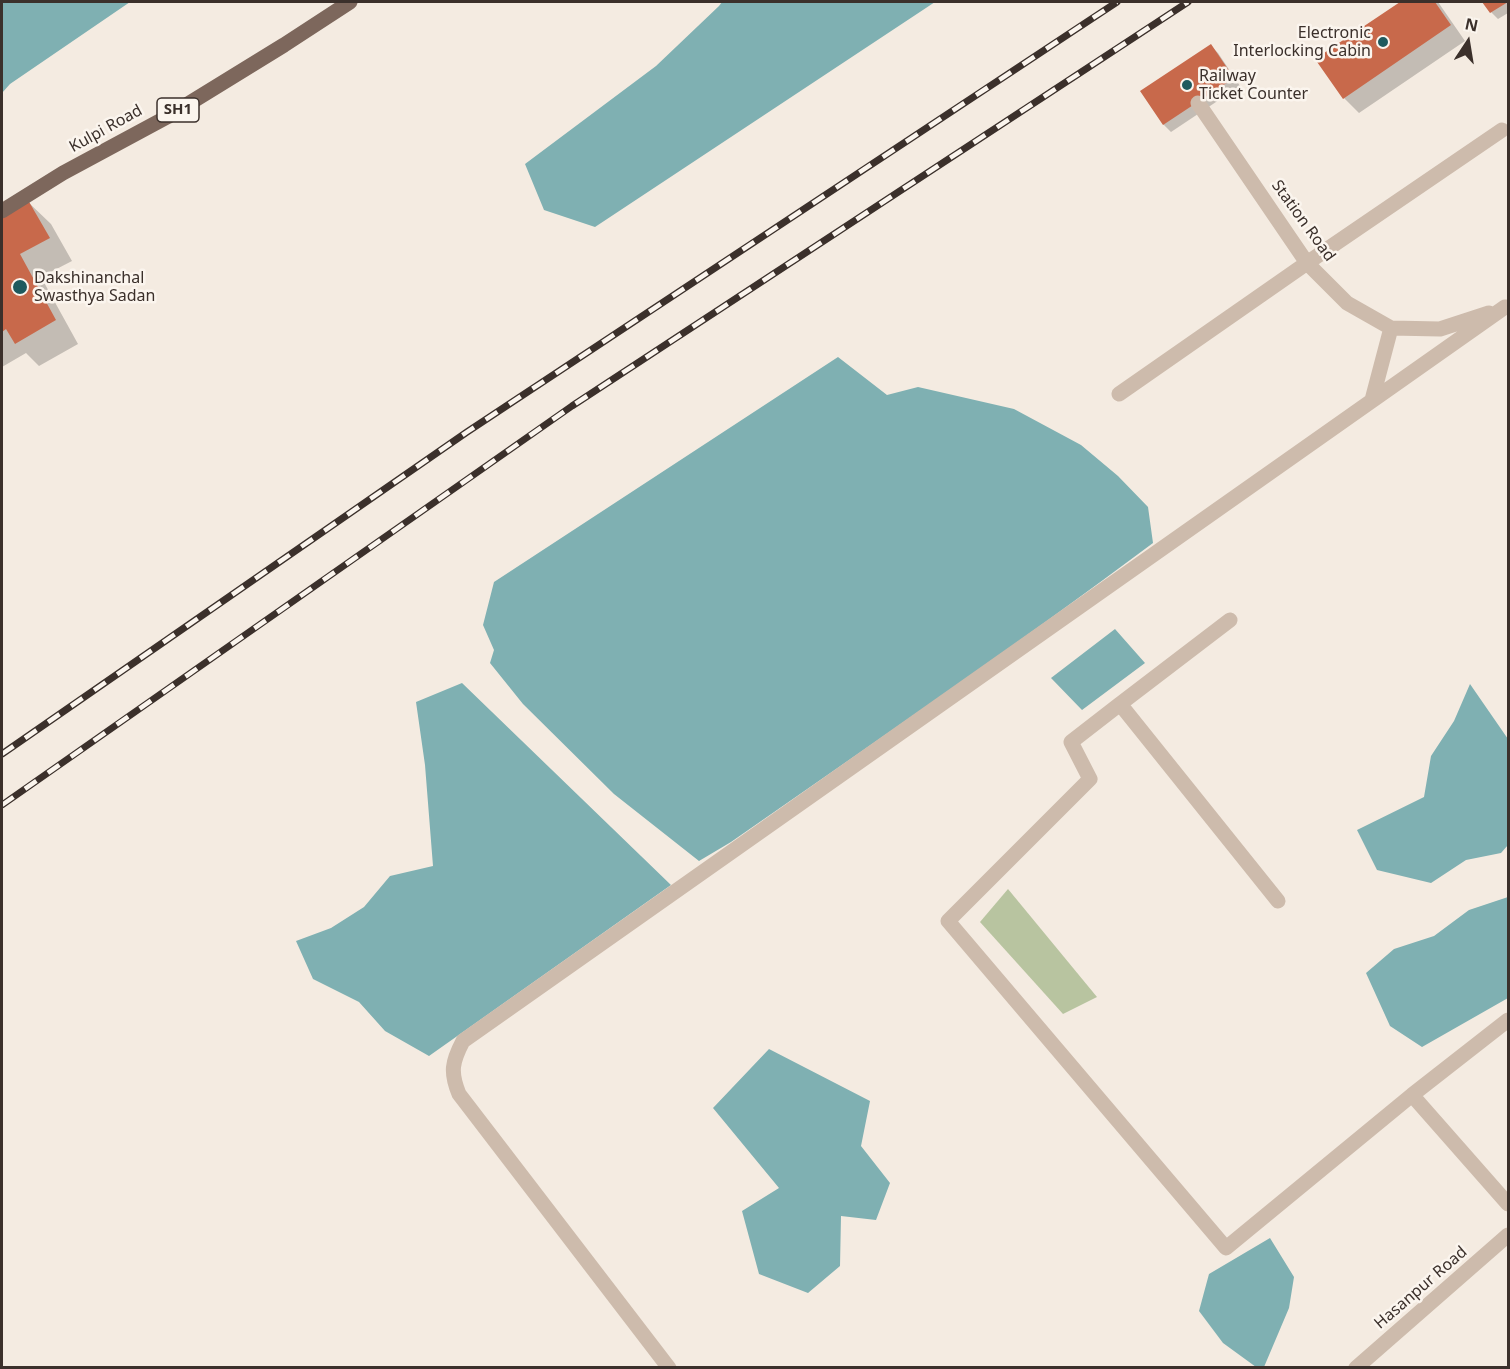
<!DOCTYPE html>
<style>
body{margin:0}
#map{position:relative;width:1510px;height:1369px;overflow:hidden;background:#f4ebe1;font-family:"Noto Sans",sans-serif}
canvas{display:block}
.frame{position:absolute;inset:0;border:3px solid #3b302b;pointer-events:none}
.north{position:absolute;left:1438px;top:12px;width:60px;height:60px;-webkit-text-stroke:4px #fbf5ee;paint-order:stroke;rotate:12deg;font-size:16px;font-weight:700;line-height:24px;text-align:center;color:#3b302b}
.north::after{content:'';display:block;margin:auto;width:21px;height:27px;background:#3b302b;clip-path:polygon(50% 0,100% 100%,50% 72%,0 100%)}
</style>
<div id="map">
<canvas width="1510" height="1369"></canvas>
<div class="frame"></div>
<div class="north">N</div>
</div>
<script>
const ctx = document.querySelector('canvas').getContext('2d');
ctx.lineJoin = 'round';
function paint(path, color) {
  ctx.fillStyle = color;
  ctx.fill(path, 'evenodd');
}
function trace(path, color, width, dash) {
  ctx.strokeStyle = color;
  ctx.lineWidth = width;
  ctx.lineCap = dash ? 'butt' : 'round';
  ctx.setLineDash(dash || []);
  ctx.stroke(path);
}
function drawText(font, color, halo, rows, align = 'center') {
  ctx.font = font + ' "Noto Sans",sans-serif';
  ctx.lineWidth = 5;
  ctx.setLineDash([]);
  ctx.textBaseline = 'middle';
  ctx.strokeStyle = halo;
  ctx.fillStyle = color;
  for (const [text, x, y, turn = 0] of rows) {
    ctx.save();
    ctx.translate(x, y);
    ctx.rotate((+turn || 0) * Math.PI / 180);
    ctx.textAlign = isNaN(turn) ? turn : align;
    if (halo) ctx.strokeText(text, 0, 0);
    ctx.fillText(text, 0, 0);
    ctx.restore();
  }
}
const green = new Path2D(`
 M1008 889 1097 997 1063 1014 980 922Z`);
const water = new Path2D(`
 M2 2H130L10 84 2 93Z
 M722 2H935L595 227 544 210 525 164 656 66 719 6Z
 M838 357 887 395 918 387 1014 409 1081 445 1118 476 1148 507 1153 543C1016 646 873 743 731 842L699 861 614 794 523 704 490 663 494 650 483 625 494 582Z
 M1115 629 1145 663 1082 710 1051 678Z
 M462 683 671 885 429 1056 385 1031 359 1002 313 979 296 941 331 928 364 907 390 876 433 866 425 765 416 702Z
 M1470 684 1508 739V845L1501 853 1466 860 1431 883 1377 870 1357 830 1424 797 1431 756 1454 721Z
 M1508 897V998L1422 1047 1390 1026 1366 973 1394 949 1434 936 1469 910Z
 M769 1049 870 1101 861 1146 890 1183 876 1220 841 1216 840 1266 808 1293 759 1274 742 1211 779 1188 713 1108Z
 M1270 1238 1294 1277 1289 1308 1264 1367H1256L1223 1343 1199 1311 1209 1274Z`);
const shadow = new Path2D(`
 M1402 2H1438L1465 41 1359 113 1344 98 1317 59Z
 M1484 2H1508V13L1498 19 1491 12Z
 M1211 46 1218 53 1240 86 1171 132 1164 125 1142 91Z
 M28 202 51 224 72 261 41 277 78 344 39 366 26 353 2 367V216Z`);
const building = new Path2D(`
 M1400 2H1435L1451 25 1343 99 1315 59Z
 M1482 2H1508L1490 13Z
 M1211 44 1234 78 1163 125 1140 91Z
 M28 200 50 238 20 254 56 320 15 344 6 329 2 332V215Z`);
const street = new Path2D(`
 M1198 103 1307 263 1347 303 1391 328 1440 329 1489 313
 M1119 394 1307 263 1502 130
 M1372 400 1391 328
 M1120 704 1230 620
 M1278 901 1120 704 1071 742 1090 779 948 921 1226 1248 1412 1095 1508 1204
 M1412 1095 1508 1020
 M669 1368 459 1094C450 1072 452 1062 463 1041L1505 307
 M1356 1368 1508 1235`);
const primary = new Path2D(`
 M2 211 63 173 167 117 284 45 350 2`);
const rail = new Path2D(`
 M2 754 467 432 1117 2
 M2 805 572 406 1188 2`);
const markers = [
 [1383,42,6,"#1f5a5e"],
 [1187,85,6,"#1f5a5e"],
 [20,287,8,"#1f5a5e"]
];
const shields = [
 [178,110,42]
];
const shieldNames = [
 ["SH1",178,110]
];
const poiNames = [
 ["Electronic",1371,33,"right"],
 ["Interlocking Cabin",1371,51,"right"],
 ["Railway",1199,76],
 ["Ticket Counter",1199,94],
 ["Dakshinanchal",34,278],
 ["Swasthya Sadan",34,296]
];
const streetNames = [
 ["Kulpi Road",106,129,-29],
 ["Station Road",1303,221,54],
 ["Hasanpur Road",1421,1288,-41]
];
paint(green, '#b8c4a0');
paint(water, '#7fb0b2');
paint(shadow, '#0003');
paint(building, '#c8694b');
trace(street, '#cdbbac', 15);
trace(primary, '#7d675c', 15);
trace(rail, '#3b302b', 7);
trace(rail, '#fbf5ee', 4.5, [14]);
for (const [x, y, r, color] of markers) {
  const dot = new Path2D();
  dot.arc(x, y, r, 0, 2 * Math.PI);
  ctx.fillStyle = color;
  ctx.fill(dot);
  trace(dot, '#fbf5ee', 2);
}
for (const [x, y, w] of shields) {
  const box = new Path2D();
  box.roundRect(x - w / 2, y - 12, w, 24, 4.5);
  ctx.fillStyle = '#fbf5ee';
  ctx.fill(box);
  trace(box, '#3b302b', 1.5);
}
drawText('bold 15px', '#3b302b', null, shieldNames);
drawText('16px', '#3b302b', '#fbf5ee', poiNames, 'left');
drawText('16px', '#3b302b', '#fbf5ee', streetNames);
</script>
